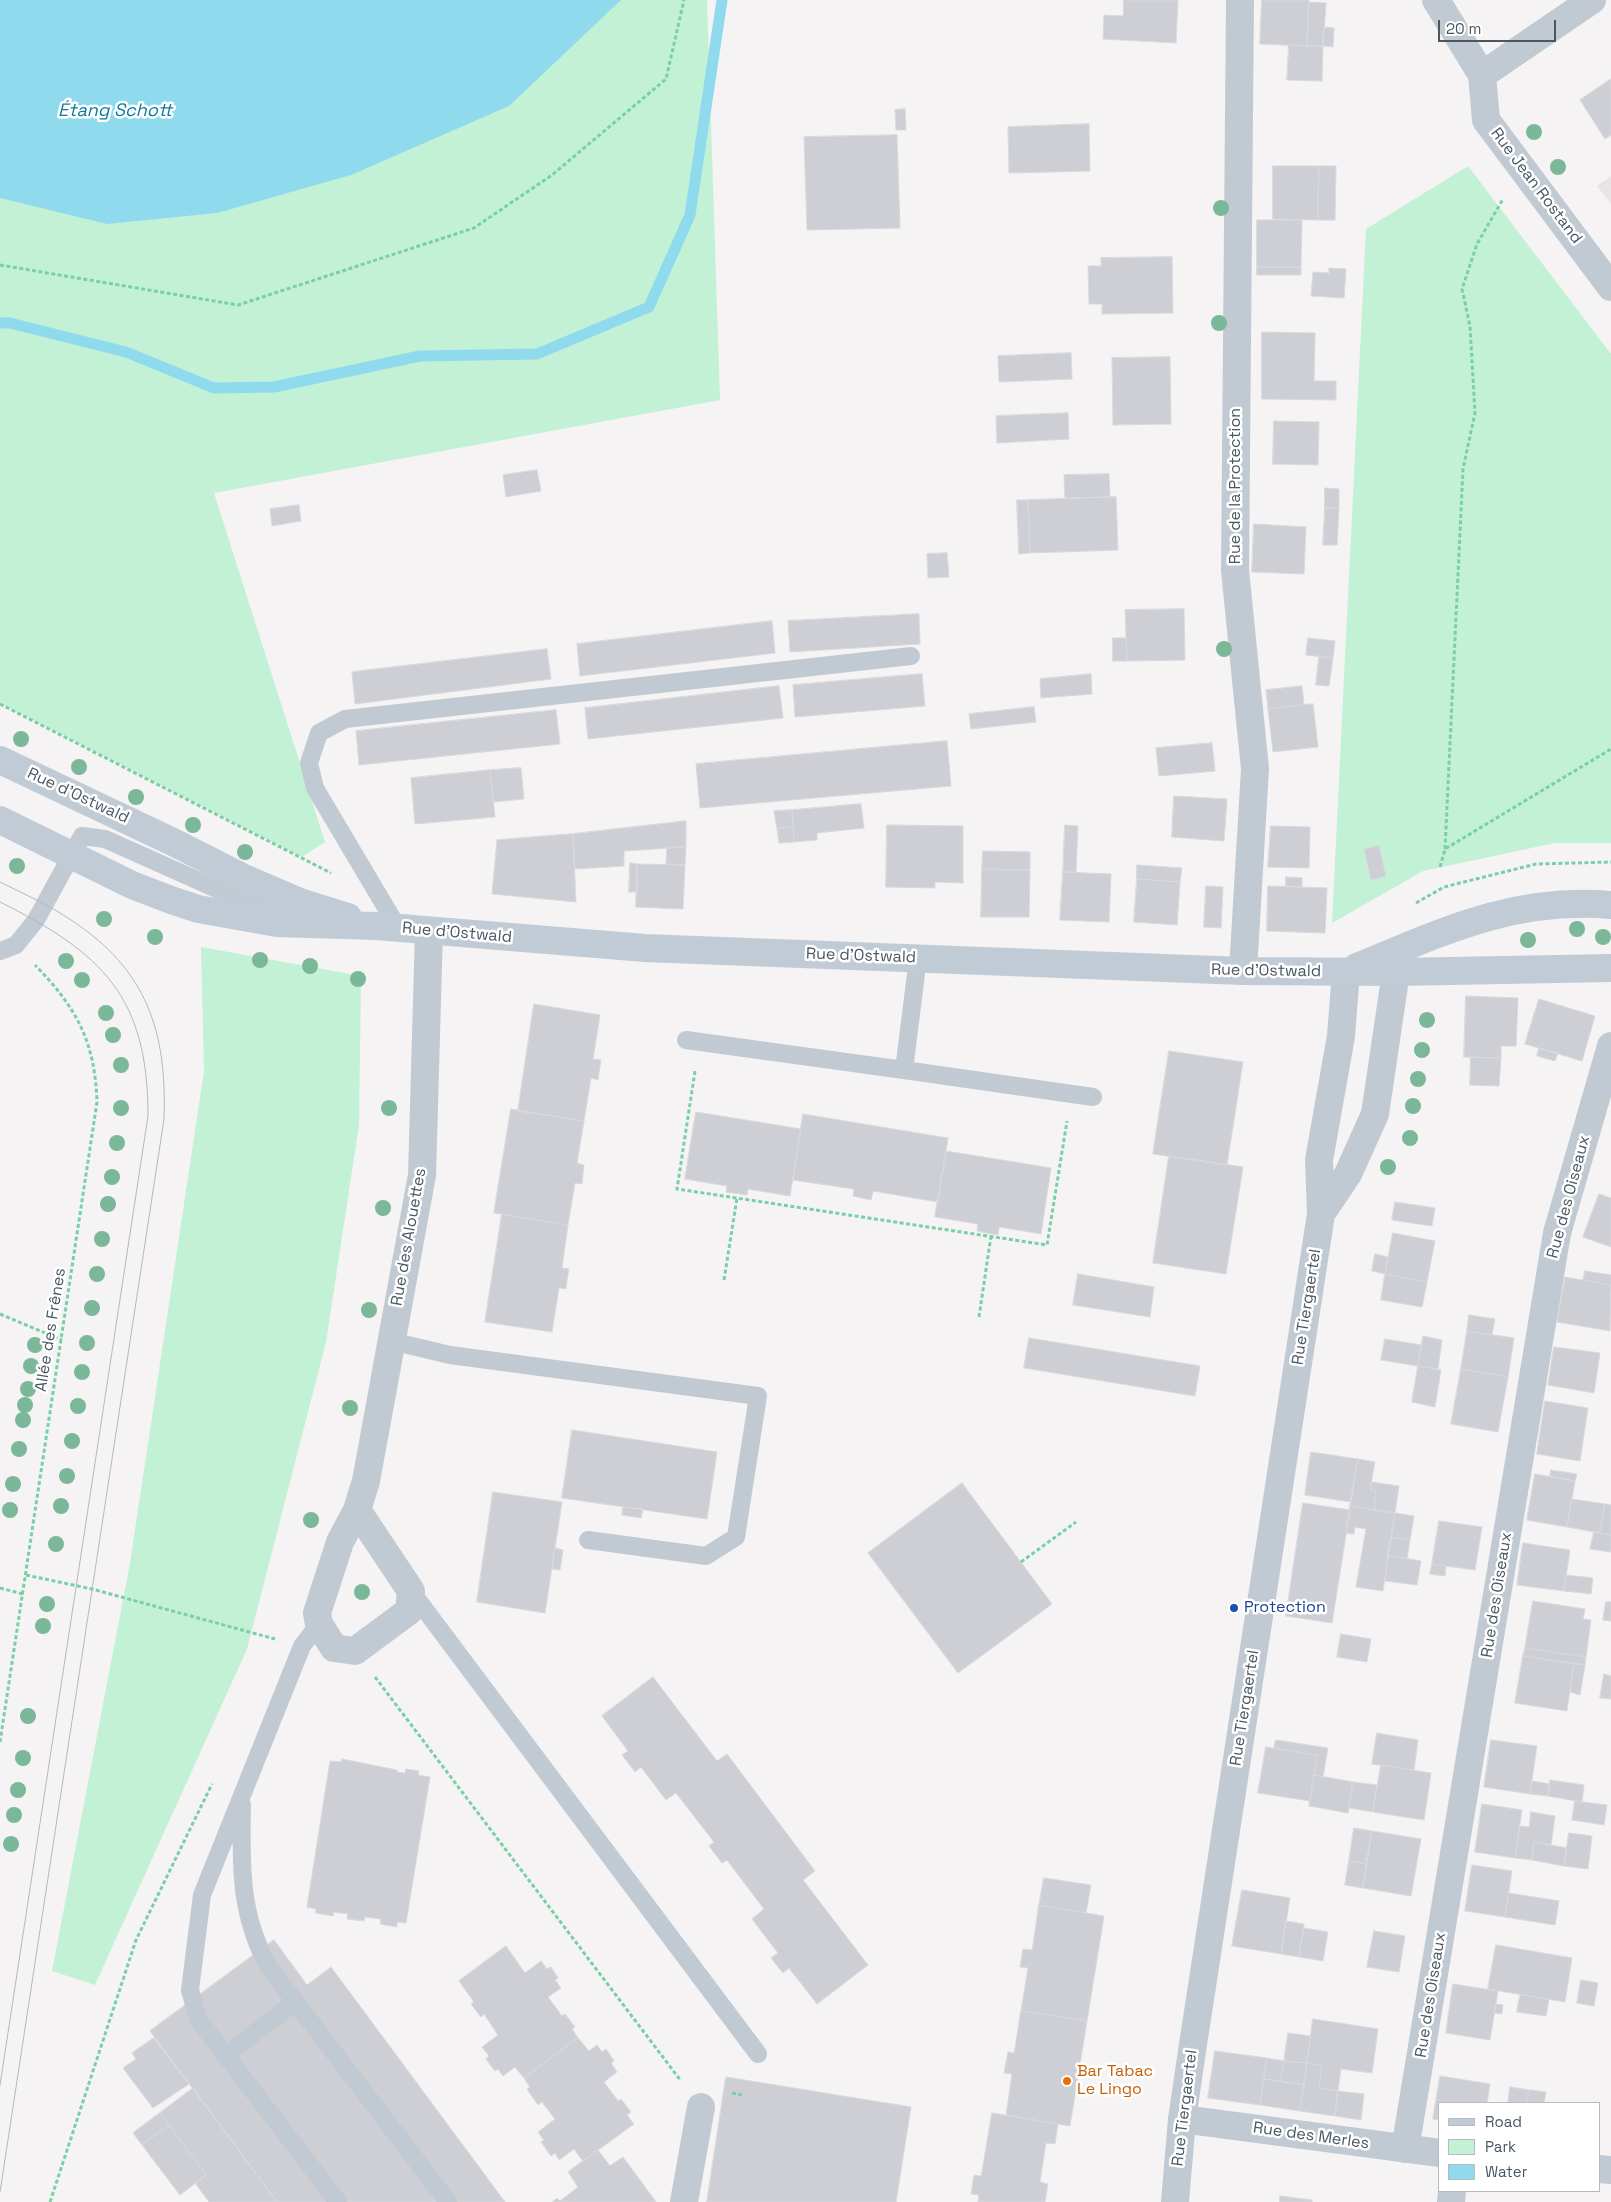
<!DOCTYPE html>
<meta charset="utf-8">
<style>
body{margin:0}
#map{position:relative;width:1611px;height:2202px;overflow:hidden;background:#f5f3f3;font-family:"Space Grotesk",sans-serif}
canvas{display:block}
.legend{position:absolute;left:1438px;top:2102px;width:162px;height:90px;box-sizing:border-box;background:#fff;border:1px solid #b7bbc0;margin:0;padding:6px 9px;list-style:none;font-size:15px;color:#4a5661}
.legend li{display:flex;align-items:center;gap:10px;height:25px}
.legend b{width:25px;border:1px solid #b7bbc0}
.scale{position:absolute;left:1438px;top:20px;width:118px;height:22px;box-sizing:border-box;border:2px solid #4a5661;border-top:0;padding-left:6px;font-size:15px;line-height:18px;white-space:nowrap;color:#4a5661;-webkit-text-stroke:4px #fff;paint-order:stroke}
</style>
<div id="map">
<canvas width="1611" height="2202"></canvas>
<ul class="legend">
<li><b style="height:6px;background:#c1cbd6"></b>Road</li>
<li><b style="height:14px;background:#c3f1d5"></b>Park</li>
<li><b style="height:14px;background:#90daee"></b>Water</li>
</ul>
<div class="scale">20 m</div>
</div>
<script>
const ctx = document.querySelector('canvas').getContext('2d');
ctx.lineJoin = 'round';
function paint(path, color) {
  ctx.fillStyle = color;
  ctx.fill(path, 'evenodd');
}
function trace(path, color, width, dash) {
  ctx.strokeStyle = color;
  ctx.lineWidth = width;
  ctx.lineCap = dash ? 'butt' : 'round';
  ctx.setLineDash(dash || []);
  ctx.stroke(path);
}
function drawText(font, color, halo, rows, align = 'center') {
  ctx.font = font + ' "Space Grotesk",sans-serif';
  ctx.lineWidth = 5;
  ctx.setLineDash([]);
  ctx.textBaseline = 'middle';
  ctx.strokeStyle = halo;
  ctx.fillStyle = color;
  for (const [text, x, y, turn = 0] of rows) {
    ctx.save();
    ctx.translate(x, y);
    ctx.rotate((+turn || 0) * Math.PI / 180);
    ctx.textAlign = isNaN(turn) ? turn : align;
    if (halo) ctx.strokeText(text, 0, 0);
    ctx.fillText(text, 0, 0);
    ctx.restore();
  }
}
const education = new Path2D(`
 M1611 176V204L1597 186Z`);
const green = new Path2D(`
 M0 0H707L720 400 214 493 325 842 302 857 0 703Z
 M1468 166 1611 354V843H1555L1423 871 1332 923 1366 229Z
 M201 947 361 976 359 1125 326 1342 247 1649 95 1985 52 1971 130 1563 204 1071Z`);
const water = new Path2D(`
 M0 0H621L509 106 351 175 217 213 107 224 0 198Z`);
const stream = new Path2D(`
 M0 323H10L126 352 214 388 274 387 420 356 537 354 649 307 690 215 722 0`);
const building = new Path2D(`
 M1124 0H1178L1176 43 1103 39 1104 15 1123 16Z
 M1262 0H1309L1307 46 1260 44Z
 M1309 2 1326 3 1323 46H1307Z
 M1324 27 1334 28 1333 47 1323 46Z
 M1289 45 1323 46 1322 81 1287 80Z
 M1611 79V135L1605 139 1580 100Z
 M905 109 906 130H896L895 110Z
 M1089 124 1090 171 1009 173 1008 127Z
 M897 135 900 228 807 230 804 137Z
 M1273 166H1319L1318 220 1273 219Z
 M1319 166H1336L1335 220H1318Z
 M1257 220H1302L1301 267H1257Z
 M1172 257 1173 313 1102 314V304H1089L1088 266H1101V258Z
 M1257 267H1301V275H1257Z
 M1329 268 1346 269 1344 298 1311 296 1313 272 1329 273Z
 M1262 332 1315 333 1314 381H1336V400L1262 399Z
 M1071 353 1072 379 999 382 998 356Z
 M1170 357 1171 424 1113 425 1112 358Z
 M1068 413 1069 439 997 443 996 416Z
 M1274 421 1319 422 1318 465 1273 464Z
 M537 470 541 491 506 497 503 475Z
 M1109 474 1110 497 1065 498 1064 475Z
 M1325 488 1339 489V508H1325Z
 M1116 497 1118 550 1030 553 1028 500Z
 M1017 500H1028L1030 553 1019 554Z
 M299 505 301 521 272 526 270 509Z
 M1325 508H1339L1337 545H1323Z
 M1254 524 1306 527 1304 574 1252 572Z
 M947 553 949 577 928 578 927 554Z
 M1184 609 1185 660 1127 661 1125 610Z
 M919 614 920 644 790 652 788 621Z
 M772 621 775 653 580 676 577 644Z
 M1113 638H1126L1127 661H1113Z
 M1308 638 1335 641 1333 658 1306 655Z
 M547 649 551 679 355 704 352 672Z
 M1319 657 1333 658 1329 686 1316 685Z
 M922 674 925 706 795 717 793 685Z
 M1091 674 1092 694 1041 698 1040 679Z
 M779 686 783 718 588 739 585 708Z
 M1302 686 1304 705 1268 709 1266 690Z
 M1313 704 1318 747 1273 752 1268 709Z
 M1034 707 1036 722 971 729 969 714Z
 M556 710 560 744 359 765 356 731Z
 M947 741 951 786 700 808 696 764Z
 M1212 743 1215 771 1159 776 1156 748Z
 M521 768 524 799 493 802 490 770Z
 M490 770 495 817 415 824 411 778Z
 M1174 796 1227 799 1224 841 1172 837Z
 M861 804 864 828 817 833V840L794 842 792 810Z
 M792 810 793 827 777 829 774 811Z
 M686 821V847L624 851V866L575 869 573 834Z
 M887 825 963 826V883L935 882V888L886 887Z
 M1065 825 1078 826 1076 872H1063Z
 M1271 826 1310 827 1309 868 1268 867Z
 M793 827 794 842 779 843 777 829Z
 M573 834 576 902 492 894 497 840Z
 M1379 846 1386 876 1371 880 1364 849Z
 M686 847 685 865 666 864 667 848Z
 M983 851 1030 852V870L982 869Z
 M630 863 637 864V892H629Z
 M637 864 685 865 683 909 636 907Z
 M1137 865 1182 868 1180 882 1137 879Z
 M982 869 1030 870 1029 917H981Z
 M1063 872 1111 874 1109 922 1060 920Z
 M1286 877 1302 878V887L1286 886Z
 M1137 879 1180 882 1177 925 1134 922Z
 M1206 886 1223 887 1221 928 1204 927Z
 M1268 886 1327 888 1325 933 1267 931Z
 M1466 996 1518 998 1516 1046H1501V1058L1464 1057Z
 M1539 999 1595 1016 1582 1061 1525 1044Z
 M534 1004 600 1015 593 1059 601 1060 598 1080 591 1078 584 1121 518 1111Z
 M1539 1048 1558 1053 1555 1061 1537 1056Z
 M1169 1051 1243 1062 1227 1165 1153 1154Z
 M1471 1057 1501 1058 1499 1086 1470 1085Z
 M511 1109 584 1121 577 1163 584 1165 583 1174 582 1184 575 1183 568 1225 494 1213Z
 M696 1112 801 1129 790 1196 748 1189 747 1195 726 1192 727 1186 685 1179Z
 M803 1114 948 1138 938 1202 873 1191 871 1200 853 1196 854 1189 793 1180Z
 M946 1151 1051 1168 1041 1234 999 1227 998 1235 977 1231 978 1224 935 1217Z
 M1169 1156 1243 1167 1226 1274 1153 1263Z
 M1599 1194 1611 1198V1247L1583 1237Z
 M1395 1202 1435 1208 1432 1226 1392 1220Z
 M502 1214 568 1225 562 1268 569 1269 567 1280 566 1289 559 1288 552 1332 485 1322Z
 M1393 1233 1435 1241 1427 1282 1385 1274Z
 M1375 1254 1388 1257 1385 1274 1372 1271Z
 M1585 1271 1611 1275V1285L1583 1280Z
 M1078 1274 1154 1287 1150 1317 1073 1305Z
 M1385 1274 1427 1282 1422 1307 1381 1300Z
 M1565 1277 1611 1285 1610 1331 1557 1322Z
 M1469 1315 1495 1319 1492 1335 1467 1331Z
 M1467 1331 1514 1338 1508 1377 1461 1369Z
 M1423 1336 1442 1340 1438 1369 1418 1366Z
 M1029 1338 1200 1366 1195 1396 1024 1368Z
 M1385 1339 1421 1345 1418 1366 1381 1360Z
 M1554 1347 1600 1353 1594 1393 1548 1385Z
 M1418 1366 1441 1370 1435 1407 1412 1402Z
 M1461 1369 1508 1377 1498 1432 1451 1424Z
 M1545 1401 1588 1408 1580 1461 1537 1454Z
 M572 1430 717 1452 707 1519 562 1498Z
 M1311 1452 1358 1459 1351 1502 1305 1495Z
 M1358 1459 1375 1462 1370 1489 1376 1491 1374 1510 1350 1506Z
 M1551 1470 1577 1474 1575 1481 1550 1476Z
 M1535 1474 1575 1481 1567 1527 1527 1520Z
 M1371 1482 1399 1486 1395 1513 1374 1510 1376 1491 1370 1489Z
 M962 1483 1052 1604 958 1673 868 1553Z
 M493 1492 562 1502 545 1613 477 1602Z
 M1572 1499 1605 1504 1600 1533 1567 1527Z
 M1303 1503 1350 1510 1332 1623 1286 1616Z
 M1605 1504 1611 1505V1535L1600 1533Z
 M1350 1506 1395 1513 1383 1591 1356 1587 1366 1529 1355 1527 1354 1534 1346 1533Z
 M623 1507 643 1509 641 1518 622 1515Z
 M1395 1513 1414 1516 1410 1540 1391 1537Z
 M1439 1521 1482 1527 1475 1570 1432 1564Z
 M1594 1532 1611 1535V1552L1590 1549Z
 M1391 1537 1410 1540 1407 1559 1388 1555Z
 M1523 1543 1570 1550 1564 1591 1517 1585Z
 M555 1548 563 1550 560 1570 552 1569Z
 M1388 1555 1421 1561 1417 1585 1385 1581Z
 M1432 1564 1446 1566 1445 1576 1430 1574Z
 M1566 1575 1593 1578 1591 1594 1564 1591Z
 M1533 1601 1585 1609 1583 1619 1591 1620 1586 1657 1525 1648Z
 M1606 1602H1611V1621L1603 1620Z
 M1341 1634 1371 1639 1367 1662 1337 1657Z
 M1525 1648 1586 1657 1585 1665 1523 1656Z
 M1523 1656 1574 1664 1567 1711 1515 1703Z
 M1574 1664 1585 1665 1580 1695 1570 1692Z
 M1604 1674 1611 1676V1699L1600 1698Z
 M653 1677 717 1761 727 1754 815 1871 803 1880 868 1965 817 2004 789 1968 783 1973 771 1958 778 1953 752 1919 764 1909 727 1860 722 1863 709 1846 714 1842 676 1793 666 1800 641 1767 635 1772 622 1755 628 1751 602 1716Z
 M1377 1733 1418 1740 1414 1770 1372 1764Z
 M1276 1740 1328 1748 1323 1777 1314 1775 1317 1755 1274 1748Z
 M1491 1740 1537 1746 1530 1794 1484 1787Z
 M1266 1747 1317 1755 1310 1801 1258 1793Z
 M342 1759 397 1770V1772L405 1773 406 1769 419 1771 418 1775 430 1777 406 1923 397 1922V1927L380 1924 381 1919 365 1917 364 1921 347 1919 348 1914 334 1912 333 1916 316 1913V1909L307 1907 330 1761 341 1762Z
 M1381 1765 1431 1773 1424 1820 1373 1812Z
 M1314 1775 1353 1782 1348 1813 1309 1806Z
 M1550 1780 1584 1785 1582 1802 1548 1796Z
 M1532 1781 1550 1784 1548 1796 1530 1794Z
 M1353 1782 1377 1785 1373 1812 1349 1808Z
 M1575 1801 1607 1805 1604 1825 1572 1820Z
 M1482 1804 1522 1810 1515 1858 1475 1852Z
 M1531 1812 1555 1816 1551 1845 1534 1842 1532 1860 1515 1858 1520 1826 1529 1827Z
 M1354 1828 1372 1831 1366 1864 1349 1861Z
 M1372 1831 1421 1839 1411 1896 1363 1888Z
 M1569 1833 1592 1836 1588 1869 1564 1866Z
 M1534 1842 1567 1848 1564 1866 1532 1860Z
 M1349 1861 1366 1864 1363 1888 1345 1885Z
 M1472 1865 1512 1871 1505 1917 1465 1911Z
 M1044 1878 1091 1885 1086 1913 1039 1905Z
 M1242 1890 1290 1898 1281 1954 1232 1946Z
 M1509 1893 1559 1901 1555 1925 1505 1917Z
 M1039 1905 1104 1916 1087 2021 1021 2011 1028 1968 1020 1967 1023 1949 1032 1950Z
 M1286 1921 1304 1924 1299 1957 1281 1954Z
 M1304 1928 1328 1932 1323 1961 1299 1957Z
 M1374 1931 1405 1936 1399 1972 1367 1967Z
 M274 1940 307 1985 331 1967 505 2202H277L150 2031Z
 M1496 1945 1572 1958 1565 2002 1488 1989Z
 M506 1946 525 1973 541 1961 547 1969 551 1967 558 1978 555 1980 561 1988 548 1997 562 2016 565 2014 575 2027 572 2029 578 2038 524 2078 515 2067 503 2076 498 2069 495 2071 486 2059 489 2056 482 2047 498 2035 484 2014 481 2017 471 2004 474 2002 459 1981Z
 M1581 1980 1598 1983 1594 2006 1577 2003Z
 M1453 1984 1498 1991 1490 2040 1446 2033Z
 M1520 1995 1549 1999 1546 2016 1517 2012Z
 M1496 2004 1503 2005 1502 2014 1494 2013Z
 M1021 2011 1087 2021 1070 2126 1006 2115 1012 2074 1004 2073 1008 2052 1014 2053Z
 M1313 2019 1378 2029 1372 2073 1341 2069 1338 2091 1319 2088 1322 2066 1307 2063Z
 M1288 2033 1311 2036 1307 2063 1284 2061Z
 M154 2038 189 2084 153 2108 123 2068 136 2059 132 2053Z
 M578 2038 589 2051 597 2045 602 2052 606 2049 614 2061 611 2063 617 2072 604 2082 618 2101 621 2099 631 2112 627 2115 634 2124 583 2161 574 2149 559 2160 555 2153 551 2156 541 2142 544 2140 538 2132 555 2119 542 2102 538 2105 527 2089 530 2087 524 2078Z
 M1215 2051 1267 2058 1260 2105 1208 2098Z
 M1267 2058 1284 2061 1281 2081 1264 2079Z
 M1284 2061 1307 2063 1304 2085 1281 2081Z
 M1307 2063 1322 2066 1319 2088 1338 2091 1335 2116 1300 2111Z
 M1440 2076 1490 2084 1487 2103H1440V2120L1433 2119Z
 M726 2077 911 2107 896 2202H707Z
 M1264 2079 1304 2085 1300 2111 1260 2105Z
 M1510 2087 1529 2090 1527 2103H1508Z
 M193 2088 277 2202H209L195 2183 206 2175 160 2113Z
 M1529 2090 1546 2092 1544 2103H1527Z
 M1338 2091 1364 2094 1361 2120 1335 2116Z
 M160 2113 169 2125 142 2145 133 2133Z
 M992 2113 1058 2124 1055 2144 1046 2143 1040 2182 1048 2184 1045 2202H978L979 2195 971 2194 974 2175 981 2176Z
 M169 2125 206 2175 180 2195 142 2145Z
 M598 2150 610 2166 623 2157 656 2202H552L557 2198 560 2201 578 2187 568 2172Z
 M1280 2196 1312 2200V2202H1280Z`);
const path = new Path2D(`
 M0 265 238 305 474 228 552 175 666 79 684 0
 M0 704 331 873
 M1445 849 1463 469 1475 413 1470 326 1462 289 1477 244 1503 199
 M1440 867 1445 849 1611 749
 M1416 903 1444 887 1536 864 1611 862
 M695 1071 677 1189 1047 1245 1067 1121
 M724 1280 737 1198
 M0 1314 62 1340
 M979 1317 991 1236
 M1021 1562 1076 1522
 M26 1575 92 1589 275 1639
 M0 1588 23 1594
 M375 1677 681 2081
 M0 1742 97 1102C95 1042 77 1008 35 965
 M732 2093 742 2095
 M50 2202 136 1940 212 1784`);
const service = new Path2D(`
 M398 928 315 788 309 763 319 733 345 719 911 656
 M0 951 16 945 36 920 82 836 105 839 237 898 284 901
 M686 1040 904 1070 918 958
 M904 1070 1093 1097
 M391 1341 450 1355 758 1396 736 1537 706 1556 588 1540
 M411 1591 758 2054
 M319 1624 302 1646 202 1895 190 1990 198 2019 338 2202
 M242 1805C241 1864 239 1912 268 1966L448 2202
 M226 2055 295 2002`);
const minor = new Path2D(`
 M1240 0 1235 570 1255 769 1243 971
 M1436 0 1482 75 1486 120 1611 287
 M1482 75 1592 0
 M1321 1214 1348 1174 1375 1114 1396 972
 M357 1510 411 1591 409 1611 355 1651 334 1648 319 1624 317 1613 340 1542 357 1510 366 1481 422 1175 429 931
 M1182 2119 1440 2153
 M1405 2149 1557 1233 1611 1046
 M1600 2169 1611 2170
 M684 2202 701 2107
 M1175 2202 1182 2119 1192 2051 1321 1214 1319 1160 1341 1036 1346 972
 M1451 2202 1452 2191`);
const secondary = new Path2D(`
 M0 760 173 842 242 877 300 902 348 917
 M0 820 132 885 171 900 198 909 277 923 376 926 645 948 1243 971 1396 972 1611 968
 M1357 967C1444 931 1514 897 1611 905`);
const tram = new Path2D(`
 M0 882C24 894 49 905 71 920 147 970 167 1031 164 1119L0 2192
 M0 902C102 953 148 996 148 1116L0 2085`);
const trees = [
 [1534,132],
 [1558,167],
 [1221,208],
 [1219,323],
 [1224,649],
 [21,739],
 [79,767],
 [136,797],
 [193,825],
 [245,852],
 [17,866],
 [104,919],
 [1577,929],
 [155,937],
 [1603,937],
 [1528,940],
 [260,960],
 [66,961],
 [310,966],
 [358,979],
 [82,980],
 [106,1013],
 [1427,1020],
 [113,1035],
 [1422,1050],
 [121,1065],
 [1418,1079],
 [1413,1106],
 [121,1108],
 [389,1108],
 [1410,1138],
 [117,1143],
 [1388,1167],
 [112,1177],
 [108,1204],
 [383,1208],
 [102,1239],
 [97,1274],
 [92,1308],
 [369,1310],
 [87,1343],
 [35,1345],
 [31,1366],
 [82,1372],
 [28,1389],
 [25,1405],
 [78,1406],
 [350,1408],
 [23,1420],
 [72,1441],
 [19,1449],
 [67,1476],
 [13,1484],
 [61,1506],
 [10,1510],
 [311,1520],
 [56,1544],
 [362,1592],
 [47,1604],
 [43,1626],
 [28,1716],
 [23,1758],
 [18,1790],
 [14,1815],
 [11,1844]
];
const markers = [
 [1234,1608,5,"#1a4fb4"],
 [1067,2081,5,"#e8710a"]
];
const streetNames = [
 ["Rue Jean Rostand",1536,186,53],
 ["Rue de la Protection",1236,486,-90],
 ["Rue d'Ostwald",78,796,25],
 ["Rue d'Ostwald",457,933,5],
 ["Rue d'Ostwald",861,956,2],
 ["Rue d'Ostwald",1266,971,1],
 ["Rue des Oiseaux",1569,1197,-75],
 ["Rue des Alouettes",409,1237,-80],
 ["Rue Tiergaertel",1307,1307,-81],
 ["Allée des Frênes",51,1330,-81],
 ["Rue des Oiseaux",1497,1595,-81],
 ["Rue Tiergaertel",1245,1708,-81],
 ["Rue des Oiseaux",1431,1995,-81],
 ["Rue Tiergaertel",1185,2108,-83],
 ["Rue des Merles",1311,2136,8]
];
const transitNames = [
 ["Protection",1244,1608]
];
const foodNames = [
 ["Bar Tabac",1077,2072],
 ["Le Lingo",1077,2090]
];
const waterNames = [
 ["Étang Schott",115,111]
];
paint(education, '#e6e4e5');
paint(green, '#c3f1d5');
paint(water, '#90daee');
trace(stream, '#90daee', 11);
paint(building, '#cdcfd5');
trace(building, '#d7d9de', 1);
trace(path, '#7ad0a6', 3, [4, 2.5]);
trace(service, '#c1cad2', 18);
trace(minor, '#c1cad2', 28);
trace(secondary, '#c1cbd6', 28);
trace(tram, '#b5b8bd', 1);
ctx.fillStyle = '#7bb799';
for (const [x, y] of trees) {
  ctx.beginPath();
  ctx.arc(x, y, 8, 0, 2 * Math.PI);
  ctx.fill();
}
for (const [x, y, r, color] of markers) {
  const dot = new Path2D();
  dot.arc(x, y, r, 0, 2 * Math.PI);
  ctx.fillStyle = color;
  ctx.fill(dot);
  trace(dot, '#fff', 2);
}
drawText('16px', '#4a5661', '#fff', streetNames);
drawText('16px', '#164399', '#fff', transitNames, 'left');
drawText('16px', '#c56008', '#fff', foodNames, 'left');
drawText('italic 18px', '#0c7c9b', '#fff', waterNames);
</script>
